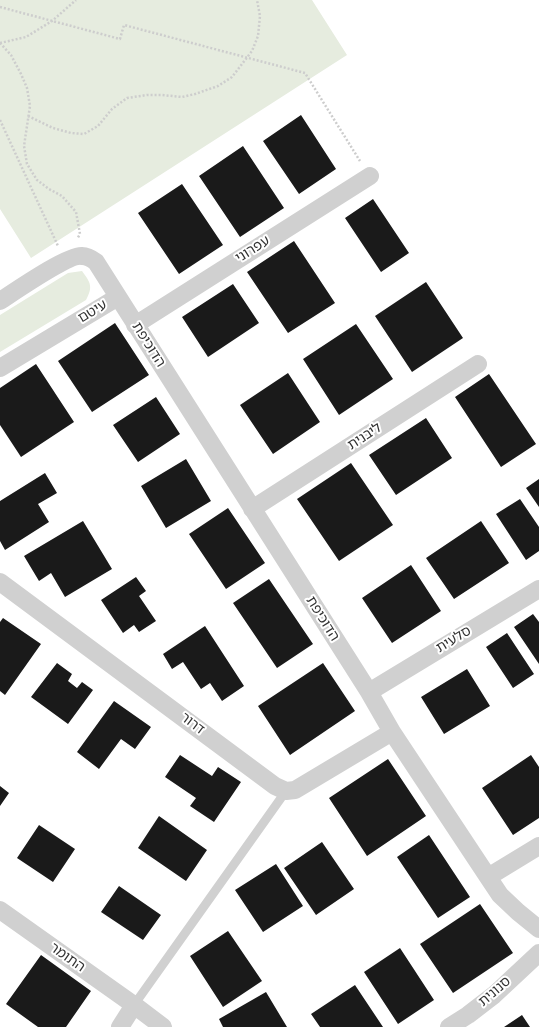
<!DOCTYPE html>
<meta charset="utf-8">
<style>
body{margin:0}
canvas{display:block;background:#fff}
</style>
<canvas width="539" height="1027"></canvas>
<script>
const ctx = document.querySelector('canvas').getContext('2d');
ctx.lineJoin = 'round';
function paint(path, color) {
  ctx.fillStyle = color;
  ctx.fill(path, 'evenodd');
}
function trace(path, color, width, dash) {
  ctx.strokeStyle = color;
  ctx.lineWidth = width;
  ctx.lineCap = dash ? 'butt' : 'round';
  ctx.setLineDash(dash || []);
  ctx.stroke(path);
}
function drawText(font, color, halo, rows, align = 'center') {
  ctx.font = font + ' "Nunito Sans","Noto Sans Hebrew",sans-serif';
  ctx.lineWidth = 4;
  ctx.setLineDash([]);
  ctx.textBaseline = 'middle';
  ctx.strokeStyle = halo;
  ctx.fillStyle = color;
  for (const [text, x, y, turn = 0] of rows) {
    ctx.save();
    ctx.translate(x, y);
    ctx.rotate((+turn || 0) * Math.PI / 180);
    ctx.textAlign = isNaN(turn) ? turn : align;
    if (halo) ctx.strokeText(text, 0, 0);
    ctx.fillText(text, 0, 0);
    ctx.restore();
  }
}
const green = new Path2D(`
 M0 0H312L347 55 31 258 0 209Z
 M82 271C91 283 93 287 86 300L0 352V315L68 273Z`);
const building = new Path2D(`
 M301 115 336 169 299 194 263 141Z
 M243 146 284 208 240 237 199 176Z
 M182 184 223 245 179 274 138 213Z
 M373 199 409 253 381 272 345 218Z
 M294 241 335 303 288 333 247 272Z
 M426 282 463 338 412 372 375 316Z
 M233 284 259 323 208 357 182 317Z
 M115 323 149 375 92 412 58 361Z
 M356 324 393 379 339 415 303 359Z
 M36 364 74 422 21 457 0 425V388Z
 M288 373 320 422 273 454 240 405Z
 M489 374 536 444 501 467 455 397Z
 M156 397 180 434 138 462 113 425Z
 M426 418 452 458 396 495 369 455Z
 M186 459 211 501 166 528 141 486Z
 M351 463 393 525 339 561 297 499Z
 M45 473 57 493 38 504 49 522 5 550 0 541V501Z
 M539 479V507L526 488Z
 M520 499 539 527V551L526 560 496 514Z
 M228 508 265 563 226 589 189 534Z
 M83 521 112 569 65 597 51 573 39 581 24 556Z
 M481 521 509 563 454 599 426 558Z
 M411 565 441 611 392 643 362 598Z
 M136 577 146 591 139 596 156 621 139 632 134 625 123 633 101 600Z
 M269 579 313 644 277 668 233 603Z
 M533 614 539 622V664L514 627Z
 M3 618 41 644 5 695 0 691V622Z
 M205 626 244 686 222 701 210 683 201 689 183 662 172 669 163 654Z
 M507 633 534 674 513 688 486 647Z
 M57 663 72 674 68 681 77 688 82 682 93 690 68 724 31 697Z
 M323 663 355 711 290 755 258 706Z
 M467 669 490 706 444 734 421 697Z
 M114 701 151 727 135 749 121 739 99 769 77 752Z
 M180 755 212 776 218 767 241 782 214 822 190 806 196 798 165 777Z
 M531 755 539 767V818L513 835 482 788Z
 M388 759 426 816 367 856 329 798Z
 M0 786 9 793 0 806Z
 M159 816 207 850 186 881 138 848Z
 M39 825 75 849 53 882 17 858Z
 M429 835 470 897 438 918 397 857Z
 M322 842 354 889 316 915 284 868Z
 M276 864 303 906 263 932 235 890Z
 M119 886 161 915 143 940 101 912Z
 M480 904 513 953 453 993 420 944Z
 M228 931 262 981 223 1007 190 956Z
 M400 948 434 1000 398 1024 364 972Z
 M41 955 91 991 66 1027H38L6 1004Z
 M355 985 383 1027H320L311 1014Z
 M266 992 287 1027H223L219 1019Z
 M522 1015 530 1027H504Z`);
const path = new Path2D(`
 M0 7 120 39 124 25 305 73 360 161
 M0 43 11 55 21 74 27 88 30 106 24 146 27 164 37 180 49 189 62 196 76 212 80 234 77 239
 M0 43 26 37 52 21 76 0
 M28 116 53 128 71 133 84 134 98 126 112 109 127 98 147 95H162L182 97 195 94 218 86 232 77 252 51 258 36 260 16 257 0
 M0 120 58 246`);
const lane = new Path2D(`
 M134 1005 286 791`);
const street = new Path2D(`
 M0 301C14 292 69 254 82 256 87 256 92 259 96 262L369 692 392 732 488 877 500 895 518 912 539 929
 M135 325 370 176
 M0 368 118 297
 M252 509 478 364
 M0 582 275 786 286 791 295 790 392 732
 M369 692 539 589
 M488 877 539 846
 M0 910 134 1005 163 1027
 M120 1027 134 1005
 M449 1027 468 1015 494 995 539 953`);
const streetNames = [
 ["עפרוני",253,250,-32],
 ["עיטם",93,312,-31],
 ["הדוכיפת",148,345,58],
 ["ליבנית",365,437,-33],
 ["הדוכיפת",322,619,58],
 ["סלעית",454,640,-31],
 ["דרור",192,724,37],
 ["התומר",67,958,35],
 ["סנונית",495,992,-41]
];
paint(green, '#e6ecdf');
paint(building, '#1a1a1a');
trace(path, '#cdcdcd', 2.5, [2, 2]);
trace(lane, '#d0d0d0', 9);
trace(street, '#d0d0d0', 18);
drawText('14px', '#333', '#fff', streetNames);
</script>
